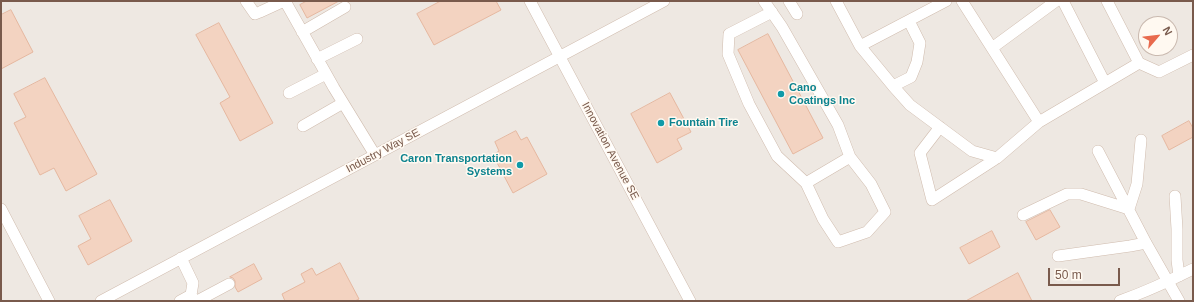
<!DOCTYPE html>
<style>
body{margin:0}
#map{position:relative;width:1194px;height:302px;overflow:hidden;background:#fdf5ea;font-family:Arial,sans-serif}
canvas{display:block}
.frame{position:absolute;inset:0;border:2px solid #795a4c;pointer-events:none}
.north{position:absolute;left:1138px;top:16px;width:40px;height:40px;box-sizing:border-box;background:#fff9f1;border:1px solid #c9b9af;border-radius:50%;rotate:62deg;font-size:11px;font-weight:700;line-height:16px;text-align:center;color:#795a4c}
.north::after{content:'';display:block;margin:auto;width:14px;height:18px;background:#e86a4d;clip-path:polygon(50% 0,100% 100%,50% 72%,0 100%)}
.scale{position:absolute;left:1048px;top:268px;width:72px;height:18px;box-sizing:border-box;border:2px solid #795a4c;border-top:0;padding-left:5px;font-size:12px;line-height:14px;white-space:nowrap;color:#795a4c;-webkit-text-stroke:3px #fff9f1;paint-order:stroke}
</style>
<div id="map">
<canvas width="1194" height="302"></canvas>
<div class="frame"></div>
<div class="north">N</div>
<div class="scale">50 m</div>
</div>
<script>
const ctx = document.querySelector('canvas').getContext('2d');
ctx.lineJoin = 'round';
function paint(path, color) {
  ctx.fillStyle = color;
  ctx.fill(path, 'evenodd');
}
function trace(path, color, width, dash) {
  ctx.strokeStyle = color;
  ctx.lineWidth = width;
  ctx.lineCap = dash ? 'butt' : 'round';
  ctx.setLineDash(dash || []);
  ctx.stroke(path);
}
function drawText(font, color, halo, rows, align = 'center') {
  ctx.font = font + ' Arial,sans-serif';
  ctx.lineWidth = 3;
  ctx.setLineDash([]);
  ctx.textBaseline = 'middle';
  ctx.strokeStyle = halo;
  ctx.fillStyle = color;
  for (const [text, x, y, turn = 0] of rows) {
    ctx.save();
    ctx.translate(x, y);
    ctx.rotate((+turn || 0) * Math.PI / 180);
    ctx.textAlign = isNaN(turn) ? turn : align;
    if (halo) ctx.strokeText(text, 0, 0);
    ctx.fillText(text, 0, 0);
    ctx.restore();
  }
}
const industrial = new Path2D(`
 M1 1H1193V301H1ZM1146 24H1170V48H1146Z`);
const building = new Path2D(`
 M307 1H339L307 18 300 5Z
 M441 1H496L501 10 434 45 417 14Z
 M11 10 33 52 1 69V15Z
 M219 23 273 123 240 141 220 103 230 97 196 35Z
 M768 34 823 138 793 154 738 50Z
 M45 78 97 174 66 191 54 168 40 175 14 123 26 117 14 94Z
 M670 93 691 132 677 139 682 149 657 163 631 114Z
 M1189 121 1193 128V137L1169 150 1162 136Z
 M516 131 521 140 527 137 547 174 513 193 493 155 499 151 495 142Z
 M110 200 132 241 88 265 78 246 91 239 79 216Z
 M1050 210 1060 227 1036 240 1026 222Z
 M992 231 1000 247 969 264 960 248Z
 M340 263 359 299 355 301H285L282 294 305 282 301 274 312 268 316 275Z
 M254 264 262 279 238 292 235 287V281L233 278 230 277Z
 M1018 273 1032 301H966Z`);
const minor = new Path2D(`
 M246 1 255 14 260 12 284 1
 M285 1 334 88 375 155
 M530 1 690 301
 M764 1 782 27 838 125 850 157 871 184 885 212 867 232 838 242 823 219 806 183 777 156 749 104 728 54 729 34 772 12
 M789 1 797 14
 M836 1 860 46 946 1
 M1063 1 1105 83
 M1107 1 1139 63 1159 72 1193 55
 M302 32 345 7
 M860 46 893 86 910 105 972 151 997 158 1039 122 962 1
 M992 48 1056 1
 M317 59 357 39
 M893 86 911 77 917 62 920 43 909 21
 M289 93 326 74
 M1039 122 1139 63
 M303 126 343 103
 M940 127 920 153 932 200 997 158
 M1098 151 1146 243 1179 301
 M806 183 850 157
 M1175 196 1177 229V260L1179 276
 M1 209 49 301
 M1023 215 1067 194H1081L1129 209 1137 184 1141 140
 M1058 256 1130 246 1146 243
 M181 258 193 283 191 295
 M101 301 664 1
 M180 301 191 295 194 300
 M197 301 229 284
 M1120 301C1145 292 1169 281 1193 269`);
const markers = [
 [781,94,4,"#0f9aa8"],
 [661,123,4,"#0f9aa8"],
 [520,165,4,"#0f9aa8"]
];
const cultureNames = [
 ["Cano",789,88],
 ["Coatings Inc",789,101],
 ["Fountain Tire",669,123],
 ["Caron Transportation",512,159,"right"],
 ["Systems",512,172,"right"]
];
const streetNames = [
 ["Industry Way SE",383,151,-28],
 ["Innovation Avenue SE",610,151,62]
];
paint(industrial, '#eee8e2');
paint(building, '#f3d3c1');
trace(building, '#e6b8a0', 1);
trace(minor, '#d0bcae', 12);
trace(minor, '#fff', 11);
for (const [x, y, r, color] of markers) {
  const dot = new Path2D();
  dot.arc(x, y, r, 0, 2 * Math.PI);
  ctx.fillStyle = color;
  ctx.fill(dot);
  trace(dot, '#fff9f1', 1.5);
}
drawText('bold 11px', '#0d838f', '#fff9f1', cultureNames, 'left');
drawText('11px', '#795a4c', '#fff9f1', streetNames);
</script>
